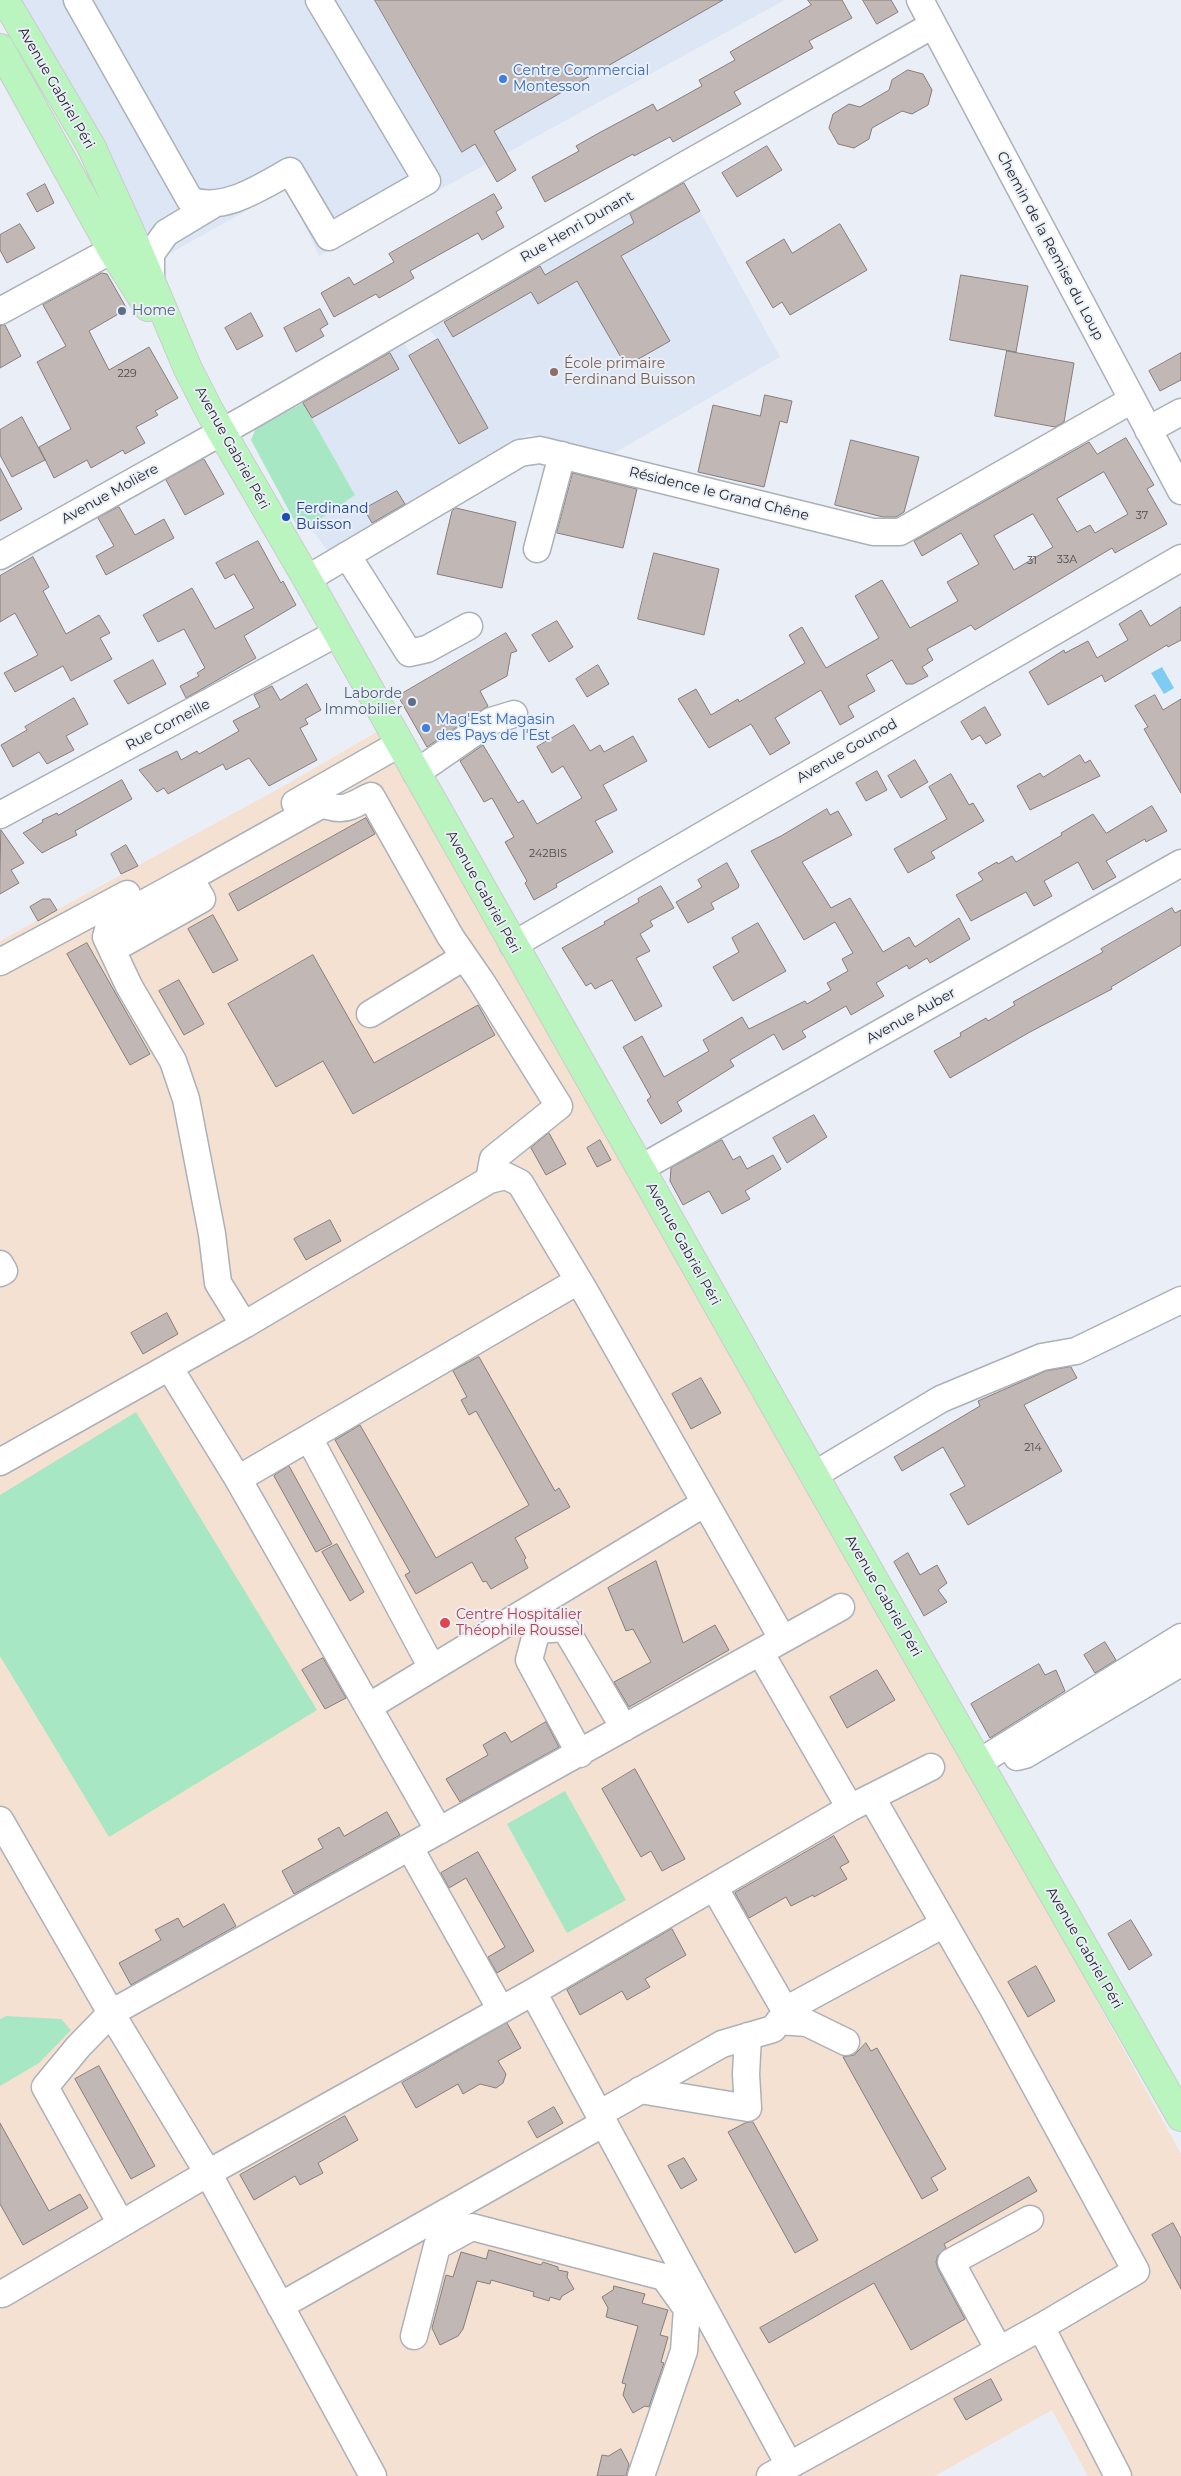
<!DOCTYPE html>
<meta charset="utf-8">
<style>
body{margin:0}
canvas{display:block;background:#eaeff7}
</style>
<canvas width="1181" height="2476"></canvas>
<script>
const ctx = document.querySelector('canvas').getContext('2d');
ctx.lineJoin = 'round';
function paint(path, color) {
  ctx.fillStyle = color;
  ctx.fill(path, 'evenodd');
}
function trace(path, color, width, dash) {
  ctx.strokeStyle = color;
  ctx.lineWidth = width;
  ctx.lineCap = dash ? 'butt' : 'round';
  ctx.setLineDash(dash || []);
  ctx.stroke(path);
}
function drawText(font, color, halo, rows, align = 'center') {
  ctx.font = font + ' Montserrat,sans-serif';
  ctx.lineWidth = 4;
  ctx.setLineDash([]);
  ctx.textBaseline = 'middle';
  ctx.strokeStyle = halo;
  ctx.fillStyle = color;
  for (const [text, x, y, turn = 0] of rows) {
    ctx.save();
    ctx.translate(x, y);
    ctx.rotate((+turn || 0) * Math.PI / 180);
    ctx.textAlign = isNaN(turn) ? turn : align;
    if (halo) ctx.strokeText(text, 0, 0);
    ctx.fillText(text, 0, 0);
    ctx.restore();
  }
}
const built = new Path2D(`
 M0 0H785L319 256 287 188 158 260Z
 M684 182 780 357 609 456 528 434 329 552 309 527 355 495 303 403 404 343 411 354 438 340 429 330Z`);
const medical = new Path2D(`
 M389 725 598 1093 1181 2154V2476H1088L1052 2410 935 2476H0V941L280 788Z`);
const green = new Path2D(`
 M303 403 355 495 309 527 296 524 251 440 256 428Z
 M136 1412 317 1710 109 1837 0 1656V1495Z
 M565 1791 626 1900 567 1933 507 1824Z
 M6 2016 61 2019 71 2030 39 2063 0 2086V2019Z`);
const water = new Path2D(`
 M1162 667 1174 688 1164 694 1151 673Z`);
const building = new Path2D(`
 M375 0H723L494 131 516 170 497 182 475 144 462 152Z
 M808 0H842L852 18 809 41 813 48 734 92 741 104 673 142 670 137 634 156 633 154 545 202 532 177 579 151 576 146 597 134 653 104 657 111 702 86 699 80 735 60 730 52 811 5Z
 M863 0H891L898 12 877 24Z
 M908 70 923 74 932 90 928 105 912 114 902 111 872 128 869 139 854 148 838 144 829 128 833 114 849 104 860 107 889 90 892 80Z
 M767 146 782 170 737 197 722 173Z
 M684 183 700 211 621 256 670 341 626 366 577 281 538 304 531 292 453 337 444 322 540 266 545 275 634 223 630 214Z
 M45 184 54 203 37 212 27 194Z
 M494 194 502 208 496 212 504 227 482 240 478 233 410 271 414 278 406 283 379 298 376 294 334 317 321 293 349 277 354 285 394 262 389 254Z
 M20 224 35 248 7 263 0 250V235Z
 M840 224 867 270 790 315 782 302 773 308 746 262 784 239 792 253Z
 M102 273 107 274 127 309 89 331 109 370 149 347 178 398 155 411 158 415 136 427 145 443 125 454 123 450 91 468 87 460 54 478 39 447 71 429 37 362 66 346 43 305Z
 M961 275 1028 286 1016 352 950 340Z
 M320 309 328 324 320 329 324 336 296 352 284 328Z
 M251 313 263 336 237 350 225 328Z
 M5 325 21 356 0 368V326Z
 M438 339 488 428 459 444 409 356Z
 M1007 351 1074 363 1064 422 1055 427 995 416Z
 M390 353 399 369 312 418 303 403Z
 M1181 353V380L1160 391 1149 371Z
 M765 395 792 401 787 423 780 421 764 487 698 472 713 405 760 416Z
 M22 417 45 460 12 477 0 455V430Z
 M1126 438 1154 485 1147 489 1167 524 1115 553 1112 548 975 630 971 625 927 649 933 660 922 667 928 676 913 684H906L892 660 866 675 875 691 848 706 854 717 840 725 821 690 775 718 790 743 770 755 751 724 709 748 678 699 696 689 711 715 738 699 739 702 805 663 789 635 802 627 826 668 879 638 855 596 882 580 910 628 958 601 947 582 979 564 961 533 922 556 914 541 1089 442 1097 454ZM1104 472 1128 514 1095 533 1090 525 1077 532 1057 499ZM1033 514 1053 547 1014 570 994 536Z
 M851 440 919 457 904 512 896 517H883L835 505Z
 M204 459 224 494 185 515 166 480Z
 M0 468 22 509 0 521Z
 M573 473 637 489 623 548 557 533Z
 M397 491 405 504 372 523 364 509Z
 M119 507 135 535 164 519 174 538 106 575 96 556 114 546 98 518Z
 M456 508 516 522 502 588 437 574 452 511Z
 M258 541 281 583 283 581 296 605 244 636 256 658 186 698 180 686 199 676 197 673 205 668 184 629 158 642 143 615 192 588 215 629 254 608 234 574 225 579 216 563Z
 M654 553 719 569 704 635 638 619Z
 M33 557 49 587 43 591 66 634 99 615 110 633 100 638 112 659 71 681 63 666 15 692 4 673 38 655 15 613 0 622V576Z
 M1181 607V640L1168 647 1167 645 1105 682 1102 675 1048 705 1029 672 1064 650 1065 653 1088 641 1097 658 1128 640 1119 624 1141 610 1150 626Z
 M557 621 573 647 549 662 532 635Z
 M506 633 517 651 511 653 507 676 480 691 488 706 427 747 398 696Z
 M153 660 166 684 128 704 114 681Z
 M598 665 609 684 587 697 576 679Z
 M307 684 321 710 305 719 308 724 300 728 317 760 269 786 249 758 226 770 223 764 168 794 164 788 157 792 139 770 177 751 181 760 197 751 199 754 239 731 233 721 260 707 254 695 272 686 280 700Z
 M1155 695 1163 710 1181 699V793L1144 729 1148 727 1135 706Z
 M74 698 88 724 66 736 74 750 47 764 39 752 13 767 1 745 27 730 25 727Z
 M985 707 1001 735 986 744 980 735 972 740 961 722Z
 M574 725 590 751 600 745 604 752 633 736 647 761 603 785 617 810 595 821 613 852 556 884 557 887 534 900 525 883 527 881 505 842 514 837 492 798 484 802 460 761 483 745 518 803 523 800 537 824 582 798 563 766 552 773 537 747Z
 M1080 755 1085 763 1090 760 1100 776 1030 810 1017 786 1040 773 1043 777Z
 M915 760 928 782 901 798 888 776Z
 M877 771 887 790 866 801 856 783Z
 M951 774 969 805 973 803 984 821 931 852 935 858 908 873 894 849 947 819 929 787Z
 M122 780 132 799 75 831 77 835 55 846 42 853 23 833 43 822 42 820 57 813 58 815Z
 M1152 806 1167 831 1146 842 1145 839 1106 861 1116 877 1093 890 1078 862 1044 881 1052 896 1034 906 1026 892 971 921 956 895 983 880 978 873 997 862 998 864 1012 856 1016 862 1062 835 1061 833 1093 814 1106 833Z
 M827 809 830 815 838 811 852 835 802 862 831 908 850 898 883 952 909 937 915 947 959 918 970 939 930 963 927 958 909 969 907 965 876 983 884 996 851 1015 846 1006 802 1031 806 1037 783 1050 774 1034 730 1060 734 1066 677 1102 682 1111 661 1124 647 1100 651 1097 623 1047 642 1036 664 1077 709 1051 703 1040 742 1017 749 1029 805 1001 807 1004 831 990 827 983 848 971 842 959 853 953 835 922 804 940 751 851 781 836Z
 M366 818 375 834 238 911 229 894Z
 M1 830 24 863 11 870 19 883 0 894Z
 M126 845 138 866 121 874 111 854Z
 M727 863 739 885 738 888 711 903 714 909 688 923 676 902 702 887 698 880Z
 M661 886 674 908 650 921 653 926 640 934 650 951 636 958 662 1006 635 1021 612 980 595 989 591 983 586 986 562 948 605 924 604 922 639 902 638 899Z
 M43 899H50L57 910 38 921 30 907Z
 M1172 908 1175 913 1181 910V945L1111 987 1112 989 1030 1032 950 1078 934 1051 961 1036 960 1033 986 1018 988 1021 1015 1005 1013 1002 1103 952 1101 949Z
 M213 915 238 960 213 973 188 929Z
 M758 923 786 971 733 1001 713 967 739 952 732 938Z
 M87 943 150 1054 130 1065 67 954Z
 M313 955 374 1063 478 1005 495 1035 353 1114 323 1061 276 1087 228 1004Z
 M179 980 204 1024 184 1035 159 991Z
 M814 1115 827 1137 787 1163 773 1138Z
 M549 1133 566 1164 546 1175 531 1148Z
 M600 1140 611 1160 597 1167 587 1148Z
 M722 1140 733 1160 740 1156 747 1169 773 1155 781 1169 745 1191 750 1199 722 1214 709 1191 683 1205 670 1181 671 1168Z
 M330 1220 341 1241 306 1260 294 1239Z
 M167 1313 178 1334 143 1354 131 1333Z
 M479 1357 555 1491 559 1488 570 1507 515 1538 526 1558 524 1560 528 1568 491 1589 486 1581 483 1582 472 1562 416 1594 405 1575 410 1572 335 1440 360 1425 436 1558 529 1505 476 1411 469 1415 461 1400 467 1397 453 1371Z
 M1071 1367 1077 1378 1024 1405 1062 1471 968 1525 950 1494 965 1486 943 1447 902 1471 894 1457 980 1406 978 1401 1046 1371Z
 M701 1378 721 1413 691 1429 672 1394Z
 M289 1466 332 1544 316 1552 274 1476Z
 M337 1544 364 1592 350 1601 322 1552Z
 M908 1553 920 1575 937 1565 947 1583 938 1590 947 1602 924 1616 894 1562Z
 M656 1561 683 1643 715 1625 729 1650 629 1707 614 1682 651 1662 633 1629 626 1631 608 1588Z
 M1105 1642 1116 1660 1095 1673 1084 1655Z
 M323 1658 346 1698 325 1709 302 1670Z
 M1039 1664 1045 1675 1056 1670 1065 1691 990 1738 971 1704Z
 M877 1670 895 1700 847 1728 830 1697Z
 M546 1722 559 1747 460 1802 446 1779 488 1755 483 1745 505 1732 511 1742Z
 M635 1769 685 1859 662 1871 651 1851 641 1857 602 1789Z
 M387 1812 400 1835 294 1894 282 1871 323 1848 318 1839 339 1827 344 1836Z
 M834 1836 849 1862 840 1867 847 1879 814 1897 813 1895 791 1906 786 1897 749 1918 735 1893Z
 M478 1852 534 1951 497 1973 488 1957 505 1947 466 1878 449 1888 441 1873Z
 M224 1904 236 1926 131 1985 119 1963 161 1940 155 1930 178 1918 183 1927Z
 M1131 1920 1152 1955 1129 1970 1108 1934Z
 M672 1929 686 1955 645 1979 650 1987 627 2000 622 1991 580 2015 567 1990Z
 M1036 1966 1055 2001 1028 2017 1008 1982Z
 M507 2023 521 2048 498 2061 506 2074 503 2083 496 2088 480 2084 463 2094 458 2084 416 2108 402 2083Z
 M866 2043 871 2051 877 2048 946 2169 931 2178 938 2190 922 2199 843 2057 854 2055Z
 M99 2066 155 2166 131 2179 75 2079Z
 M554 2107 563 2123 537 2138 528 2122Z
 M345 2116 358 2140 318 2163 323 2173 300 2185 295 2176 254 2200 240 2175Z
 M753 2122 818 2240 795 2253 728 2132 745 2123Z
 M0 2123 49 2211 80 2194 88 2208 23 2245 0 2204Z
 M684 2158 697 2180 681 2189 668 2166Z
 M1029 2177 1037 2191 944 2244 946 2248 938 2255 936 2262 938 2269 965 2319 911 2350 874 2283 769 2343 760 2328Z
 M1173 2223 1181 2238V2289L1152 2235Z
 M489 2250 541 2265 543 2262 558 2267V2270L568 2272 567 2277 574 2289 562 2296 560 2300 550 2297 549 2301 533 2296 534 2292 491 2280 490 2284 477 2281 463 2329 458 2336 440 2345 432 2328 446 2275 453 2277 461 2252 486 2259Z
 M614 2286 645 2294 642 2303 668 2310 660 2335 668 2337 661 2362 664 2363 649 2407 645 2406 633 2413 623 2395 626 2384 622 2383 638 2326 606 2317 608 2308 602 2297 613 2290Z
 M991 2379 1002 2400 966 2420 954 2399Z
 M621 2449 629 2464 626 2476H597L602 2455 608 2456Z`);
const minor = new Path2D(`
 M77 0 190 200C223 213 261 187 290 171L329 237 427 181 319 0
 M920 0 1181 491
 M151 281V254L166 233 214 204
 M0 311 112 250
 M1148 430 1181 412
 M537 549 562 455
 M347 555 409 653 427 649 469 626
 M0 556 245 419 685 165 933 25
 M307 579 520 453 540 450 873 532H900L1132 400
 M416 773 491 721 514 714
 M295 803 399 744
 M0 815 337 633
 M190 878 319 806C328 804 331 808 339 808 350 809 361 800 371 796L450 936 481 981 559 1106 493 1159 489 1180
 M106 937 122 944 202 899 190 878 110 922 106 937 129 986 173 1061 186 1099 212 1234 218 1283 244 1325
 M513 945 1181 558
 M0 962 127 894
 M370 1014 464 957
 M641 1168 1181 863
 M0 1264 4 1271 0 1273
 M169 1367 238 1479 439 1831
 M309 1438 432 1668
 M0 1462 244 1325 489 1180 506 1176 520 1183 583 1288 782 1638
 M814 1475 941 1399 1042 1357 1076 1351 1181 1300
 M238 1479 578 1281
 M760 1652 850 1808
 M368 1707 705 1503
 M580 1754 529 1660 537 1630 565 1628 624 1728
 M1017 1757 1025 1755 1181 1663
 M978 1763 1181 1637
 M0 1820 111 2013 208 2173 373 2476
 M410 1848 501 2010
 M714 1887 786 2012
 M533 1992 789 2465
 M779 2021 807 2023 846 2042
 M640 2090 748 2108 746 2074 748 2036
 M599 2114 722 2044 773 2029 791 2007 944 1924
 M121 2224 45 2087 78 2047 111 2013 841 1607
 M2 2294 208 2173 533 1992 850 1808 931 1767
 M280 2306 604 2123
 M1041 2327 1118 2476
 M414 2336 437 2246 472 2227 664 2277 687 2309 684 2351 641 2476
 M999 2350 951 2262 1030 2219
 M770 2476 1041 2327 1136 2271 992 2007 872 1798`);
const major = new Path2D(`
 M5 0 91 146 129 229 188 369 210 412 307 579 814 1475 1181 2117
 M0 48 112 250 148 307`);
const markers = [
 [503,79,5,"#3f7fe0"],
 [122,311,5,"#5c6f8a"],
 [554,372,5,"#8d6e63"],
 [286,517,5,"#1a4fb4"],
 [412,702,5,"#5c6f8a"],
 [426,728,5,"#3f7fe0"],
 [445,1623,6,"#e0444e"]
];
const numberNames = [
 ["229",127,374],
 ["37",1142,516],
 ["33A",1067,560],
 ["31",1032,561],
 ["242BIS",548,854],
 ["214",1033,1448]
];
const shopNames = [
 ["Centre Commercial",513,71],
 ["Montesson",513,87],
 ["Mag'Est Magasin",436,720],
 ["des Pays de l'Est",436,736]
];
const streetNames = [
 ["Avenue Gabriel Péri",56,88,60],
 ["Rue Henri Dunant",577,227,-30],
 ["Chemin de la Remise du Loup",1050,246,62],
 ["Avenue Gabriel Péri",232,448,61],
 ["Avenue Molière",110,494,-29],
 ["Résidence le Grand Chêne",719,494,14],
 ["Rue Corneille",168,725,-28],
 ["Avenue Gounod",847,751,-30],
 ["Avenue Gabriel Péri",483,892,61],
 ["Avenue Auber",911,1016,-29],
 ["Avenue Gabriel Péri",683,1244,61],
 ["Avenue Gabriel Péri",883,1596,60],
 ["Avenue Gabriel Péri",1084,1948,60]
];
const serviceNames = [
 ["Home",132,311],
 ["Laborde",402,694,"right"],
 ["Immobilier",402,710,"right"]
];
const educationNames = [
 ["École primaire",564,364],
 ["Ferdinand Buisson",564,380]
];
const transitNames = [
 ["Ferdinand",296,509],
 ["Buisson",296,525]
];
const healthNames = [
 ["Centre Hospitalier",456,1615],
 ["Théophile Roussel",456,1631]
];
paint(built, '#dde6f5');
paint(medical, '#f4e1d1');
paint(green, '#a7e7c4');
paint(water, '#80cbf2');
paint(building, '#c1b7b5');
trace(building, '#877e7b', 1);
trace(minor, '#acb1b9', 29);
trace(major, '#cbcccc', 30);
trace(minor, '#fff', 26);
trace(major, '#baf4be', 28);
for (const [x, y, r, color] of markers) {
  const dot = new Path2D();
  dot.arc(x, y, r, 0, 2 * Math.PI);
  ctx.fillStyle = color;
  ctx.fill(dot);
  trace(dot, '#eaeff7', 2);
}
drawText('11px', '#4e4c4e', null, numberNames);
drawText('14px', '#366cbe', '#eaeff7', shopNames, 'left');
drawText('14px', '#27292c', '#eaeff7', streetNames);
drawText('14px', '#4e5e75', '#eaeff7', serviceNames, 'left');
drawText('14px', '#785e54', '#eaeff7', educationNames, 'left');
drawText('14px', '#164399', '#eaeff7', transitNames, 'left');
drawText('14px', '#be3a42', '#eaeff7', healthNames, 'left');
</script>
